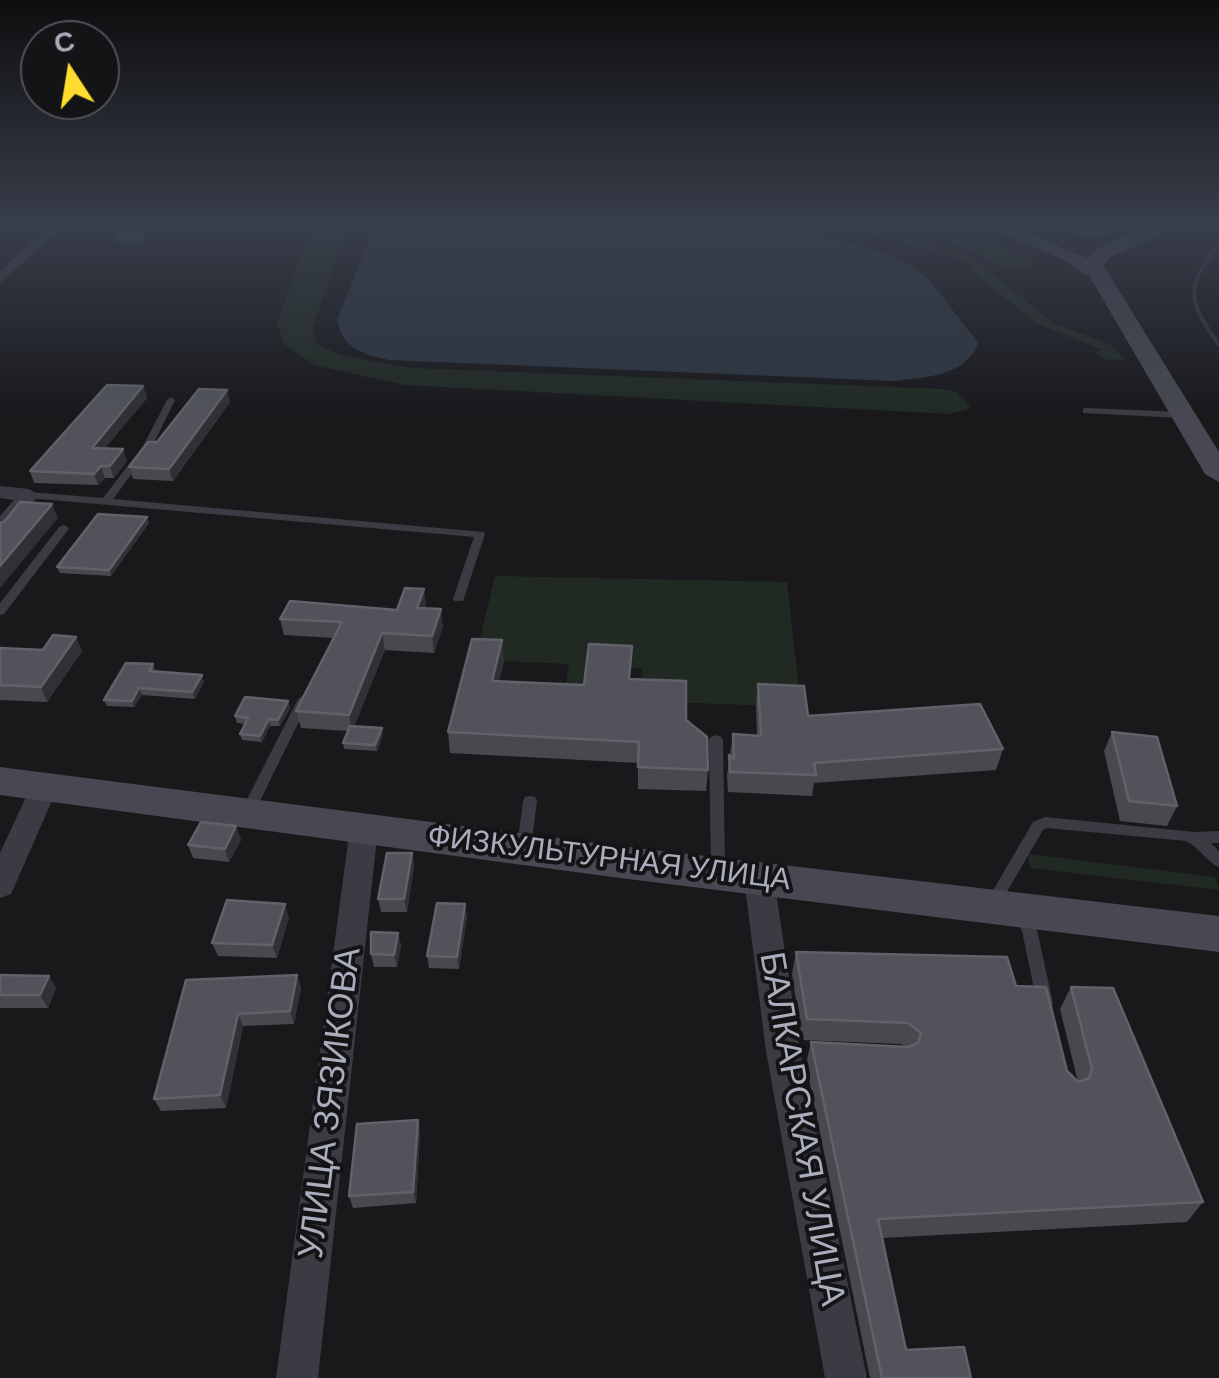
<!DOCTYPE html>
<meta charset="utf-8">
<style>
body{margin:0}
#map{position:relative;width:1219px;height:1378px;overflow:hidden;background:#19191c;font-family:Arial,sans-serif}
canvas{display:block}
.north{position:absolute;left:20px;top:20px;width:100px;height:100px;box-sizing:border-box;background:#141417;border:2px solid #505159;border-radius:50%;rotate:348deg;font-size:28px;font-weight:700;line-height:40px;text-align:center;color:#aaadbc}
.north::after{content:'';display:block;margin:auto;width:35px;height:45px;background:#ffdc2d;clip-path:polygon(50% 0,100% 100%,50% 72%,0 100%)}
</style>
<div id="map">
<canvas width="1219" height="1378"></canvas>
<div class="north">С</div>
</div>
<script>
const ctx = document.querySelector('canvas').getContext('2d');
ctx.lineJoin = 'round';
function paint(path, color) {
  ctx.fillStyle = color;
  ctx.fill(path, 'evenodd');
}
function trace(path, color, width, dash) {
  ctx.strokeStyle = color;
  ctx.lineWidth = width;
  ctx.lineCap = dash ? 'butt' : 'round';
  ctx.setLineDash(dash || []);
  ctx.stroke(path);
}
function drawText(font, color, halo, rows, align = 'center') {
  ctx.font = font + ' Arial,sans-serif';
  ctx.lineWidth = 8;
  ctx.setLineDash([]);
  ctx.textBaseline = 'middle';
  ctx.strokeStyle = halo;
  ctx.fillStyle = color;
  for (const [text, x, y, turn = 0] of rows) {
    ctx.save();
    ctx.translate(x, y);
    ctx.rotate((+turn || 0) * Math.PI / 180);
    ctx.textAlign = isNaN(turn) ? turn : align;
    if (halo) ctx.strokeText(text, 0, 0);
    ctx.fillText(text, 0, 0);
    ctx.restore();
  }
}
const green = new Path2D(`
 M819 223H852L972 257 1053 323 1111 345 1125 359 1107 360 1094 353 1103 350 1037 324 969 268V262L845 226Z
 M324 225 347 230 312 330 317 344 340 355 411 368 942 389 956 392 970 405 967 410 949 414 405 385 314 365 283 343 277 323 310 230Z
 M981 235 1038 263 1008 270 951 241Z
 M495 576 787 582 801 707 641 701 642 668 590 665 584 707 563 706 569 664 475 660Z
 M1028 854 1215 877 1219 890 1030 868Z`);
const water = new Path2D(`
 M376 223H777L878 251 908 263 929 279 978 343C966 376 927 377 895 381L389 360C363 354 343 349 337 320Z`);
const stream = new Path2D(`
 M1219 244C1184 289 1188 300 1219 345`);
const lane = new Path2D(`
 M171 397 175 400 152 447 113 499 484 532 485 534 463 601H455L453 599 474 537 29 498 24 495 29 492 103 498 143 446 167 400Z
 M1086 408 1182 412 1187 415 1182 418 1083 413V409Z
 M64 525 69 528 68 530 4 614 0 615V603L60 526Z
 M304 695 310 699 255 811 253 815H243L241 811 298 699Z
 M716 735 721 737 723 740 725 872 723 876 718 878 713 876 711 872 709 740 711 737Z
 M530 796 535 797 537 801 531 848 529 852 524 854 519 852 517 848 523 801 525 797Z
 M1045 817 1194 832 1219 831V843H1211L1219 851V867C1208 863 1200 848 1186 841L1047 828 1043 830 998 907 993 909 988 907 985 903 988 899 1033 822Z
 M1021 911 1026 913 1037 930 1053 1003 1051 1008 1045 1010 1039 1008 1037 1003 1022 931 1013 917 1016 913Z`);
const street = new Path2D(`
 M52 223H67L0 283V271Z
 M0 486 29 489 39 495 7 533 0 535V516L14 500 0 498Z
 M44 777 54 780 58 787 11 894 0 898V853L34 780Z
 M364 817 374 820 378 828 318 1378H276L350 828 354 820Z
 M759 867 770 871 774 879 800 1051 867 1378H825L766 1051 744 879 748 871Z`);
const secondary = new Path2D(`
 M979 223H1005L1087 258C1110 235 1154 223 1186 223L1110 257 1103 265 1219 452V482L1205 474 1090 277 1064 260Z
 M0 767 620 846 1219 916V952L620 878 0 795Z`);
const wall = new Path2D(`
 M126 223H156L143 241 117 242 116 237Z
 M1046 223H1134L1133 225 1097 240Z
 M143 386 147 398 105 448 127 461 114 478H105L98 485 34 483 30 471Z
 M230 402 173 481 133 479 129 467 157 442Z
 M147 517 149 523 111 576 60 573 57 567Z
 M426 605 425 609 443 626 434 653 385 650 354 726 383 735 377 751 344 749 343 743 348 731 301 728 296 711 334 638 284 635 280 619 397 610Z
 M76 637 82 651 47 702 0 700V648L43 650Z
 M632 646 630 679 686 720 708 770 706 791 638 789V763L450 753 448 732 504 661 499 681 584 685Z
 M153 664 155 672 204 682 195 699 142 695 134 707 107 706 104 700Z
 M758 684 808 716 1003 749 996 770 814 783 812 796 728 792 727 775 733 734 757 735 756 705Z
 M288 701 290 708 280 726H270L262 742 242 740 240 734 245 724 237 723 235 716Z
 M1112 732 1177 806 1167 826 1120 821 1104 751Z
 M236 826 241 840 229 862 193 858 188 845Z
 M412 853 414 866 407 912H381L378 899Z
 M465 904 467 917 459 969 429 968 427 956Z
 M289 917 277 958 218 956 212 943Z
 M398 933 401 946 397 967H374L371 954Z
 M796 952 1016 986 1067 1071 1078 1082 1060 1009 1071 987 1203 1202 1187 1222 882 1238 906 1350 971 1378H870L806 1064 811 1042 904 1046 901 1044 802 1040 792 974Z
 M0 975 49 976 56 988 48 1008H0Z
 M297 975 301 988 294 1024 243 1026 226 1108 161 1111 154 1099 186 980Z
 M418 1120 420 1132 416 1203 353 1208 349 1196Z`);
const shadedWall = new Path2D(`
 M151 223H156L143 241 141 236Z
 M1124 223H1134L1133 225 1097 240 1098 234Z
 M143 386 147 398 96 459 92 448Z
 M227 390 230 402 173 481 169 469Z
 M123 449 127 461 114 478 110 466Z
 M101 466 105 478 98 485 94 474Z
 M52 504 58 518 0 588V566Z
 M147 517 149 523 111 576 109 570Z
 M424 589 426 605 419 625 417 608Z
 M441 609 443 626 434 653 432 636Z
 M382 633 385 650 352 732 349 715Z
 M76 637 82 651 47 702 41 687Z
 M502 640 504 661 494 702 492 681Z
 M202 675 204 682 195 699 192 692Z
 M139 688 142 695 134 707 132 701Z
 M288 701 290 708 280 726 278 720Z
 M269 719 270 726 262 742 260 736Z
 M382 728 383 735 377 751 375 745Z
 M236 826 241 840 229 862 225 849Z
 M412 853 414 866 407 912 404 899Z
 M285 904 289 917 277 958 272 945Z
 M465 904 467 917 459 969 457 957Z
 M398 933 401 946 397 967 394 955Z
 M297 975 301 988 294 1024 290 1011Z
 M49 976 56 988 48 1008 40 995Z
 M238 1014 243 1026 226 1108 220 1095Z
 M418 1120 420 1132 416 1203 413 1192Z`);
const building = new Path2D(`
 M126 223H151L141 236 116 237Z
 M1067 223H1124L1098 234Z
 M107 385 143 386 92 448 123 449 110 466H101L94 474 30 471Z
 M199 389 227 390 169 469 129 467 148 442H157Z
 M20 502 52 504 0 566V523L4 522Z
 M98 514 147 517 109 570 57 567Z
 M405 588 424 589 417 608 441 609 432 636 382 633 349 715 296 711 342 622 280 619 290 601 397 610Z
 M53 635 76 637 41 687 0 685V648L43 650Z
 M472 639 502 640 492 681 584 685 589 644 632 646 629 679 686 681V720L707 737 708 770 638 767 639 742 448 732Z
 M126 663 153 664 149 671 202 675 192 692 139 688 132 701 104 700Z
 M758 684 804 686 808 716 980 704 1003 749 814 763 816 775 730 772 729 755 734 759 733 734 761 736Z
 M245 697 288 701 278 720 269 719 260 736 240 734 248 718 235 716Z
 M350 726 382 728 375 745 343 743Z
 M1112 732 1157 737 1177 806 1129 801Z
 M201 822 236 826 225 849 188 845Z
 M387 853H412L404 899H378Z
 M227 900 285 904 272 945 212 943Z
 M437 903 465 904 457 957 427 956Z
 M371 932 398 933 394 955 371 954Z
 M796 952 1007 957 1016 986 1046 987 1067 1071 1078 1082 1089 1078 1092 1069 1071 987 1113 988 1203 1202 878 1219 906 1350 964 1347 971 1378H882L811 1042 908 1047 918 1043 921 1033 908 1023 807 1019Z
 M0 975 49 976 40 995H0Z
 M297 975 290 1011 238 1014 220 1095 154 1099 186 980Z
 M418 1120 413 1192 349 1196 357 1124Z`);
const streetNames = [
 ["ФИЗКУЛЬТУРНАЯ УЛИЦА",609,859,7]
];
const nearStreetnames = [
 ["УЛИЦА ЗЯЗИКОВА",331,1103,-83],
 ["БАЛКАРСКАЯ УЛИЦА",801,1129,80]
];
paint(green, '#202a23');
paint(water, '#2d3541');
trace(stream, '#2d3541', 4);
paint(lane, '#3b3b43');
paint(street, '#3b3b43');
paint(secondary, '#474851');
paint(wall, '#47494e');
paint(shadedWall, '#303135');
paint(building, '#52535a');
trace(building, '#606169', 2.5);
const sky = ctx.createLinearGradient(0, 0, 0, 416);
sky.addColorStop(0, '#0e0e0f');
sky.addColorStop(0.54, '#383e4b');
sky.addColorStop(1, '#383e4b00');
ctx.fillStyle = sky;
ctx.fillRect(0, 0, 1219, 416);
drawText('30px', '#aaadbc', '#141417', streetNames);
drawText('35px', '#aaadbc', '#141417', nearStreetnames);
</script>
